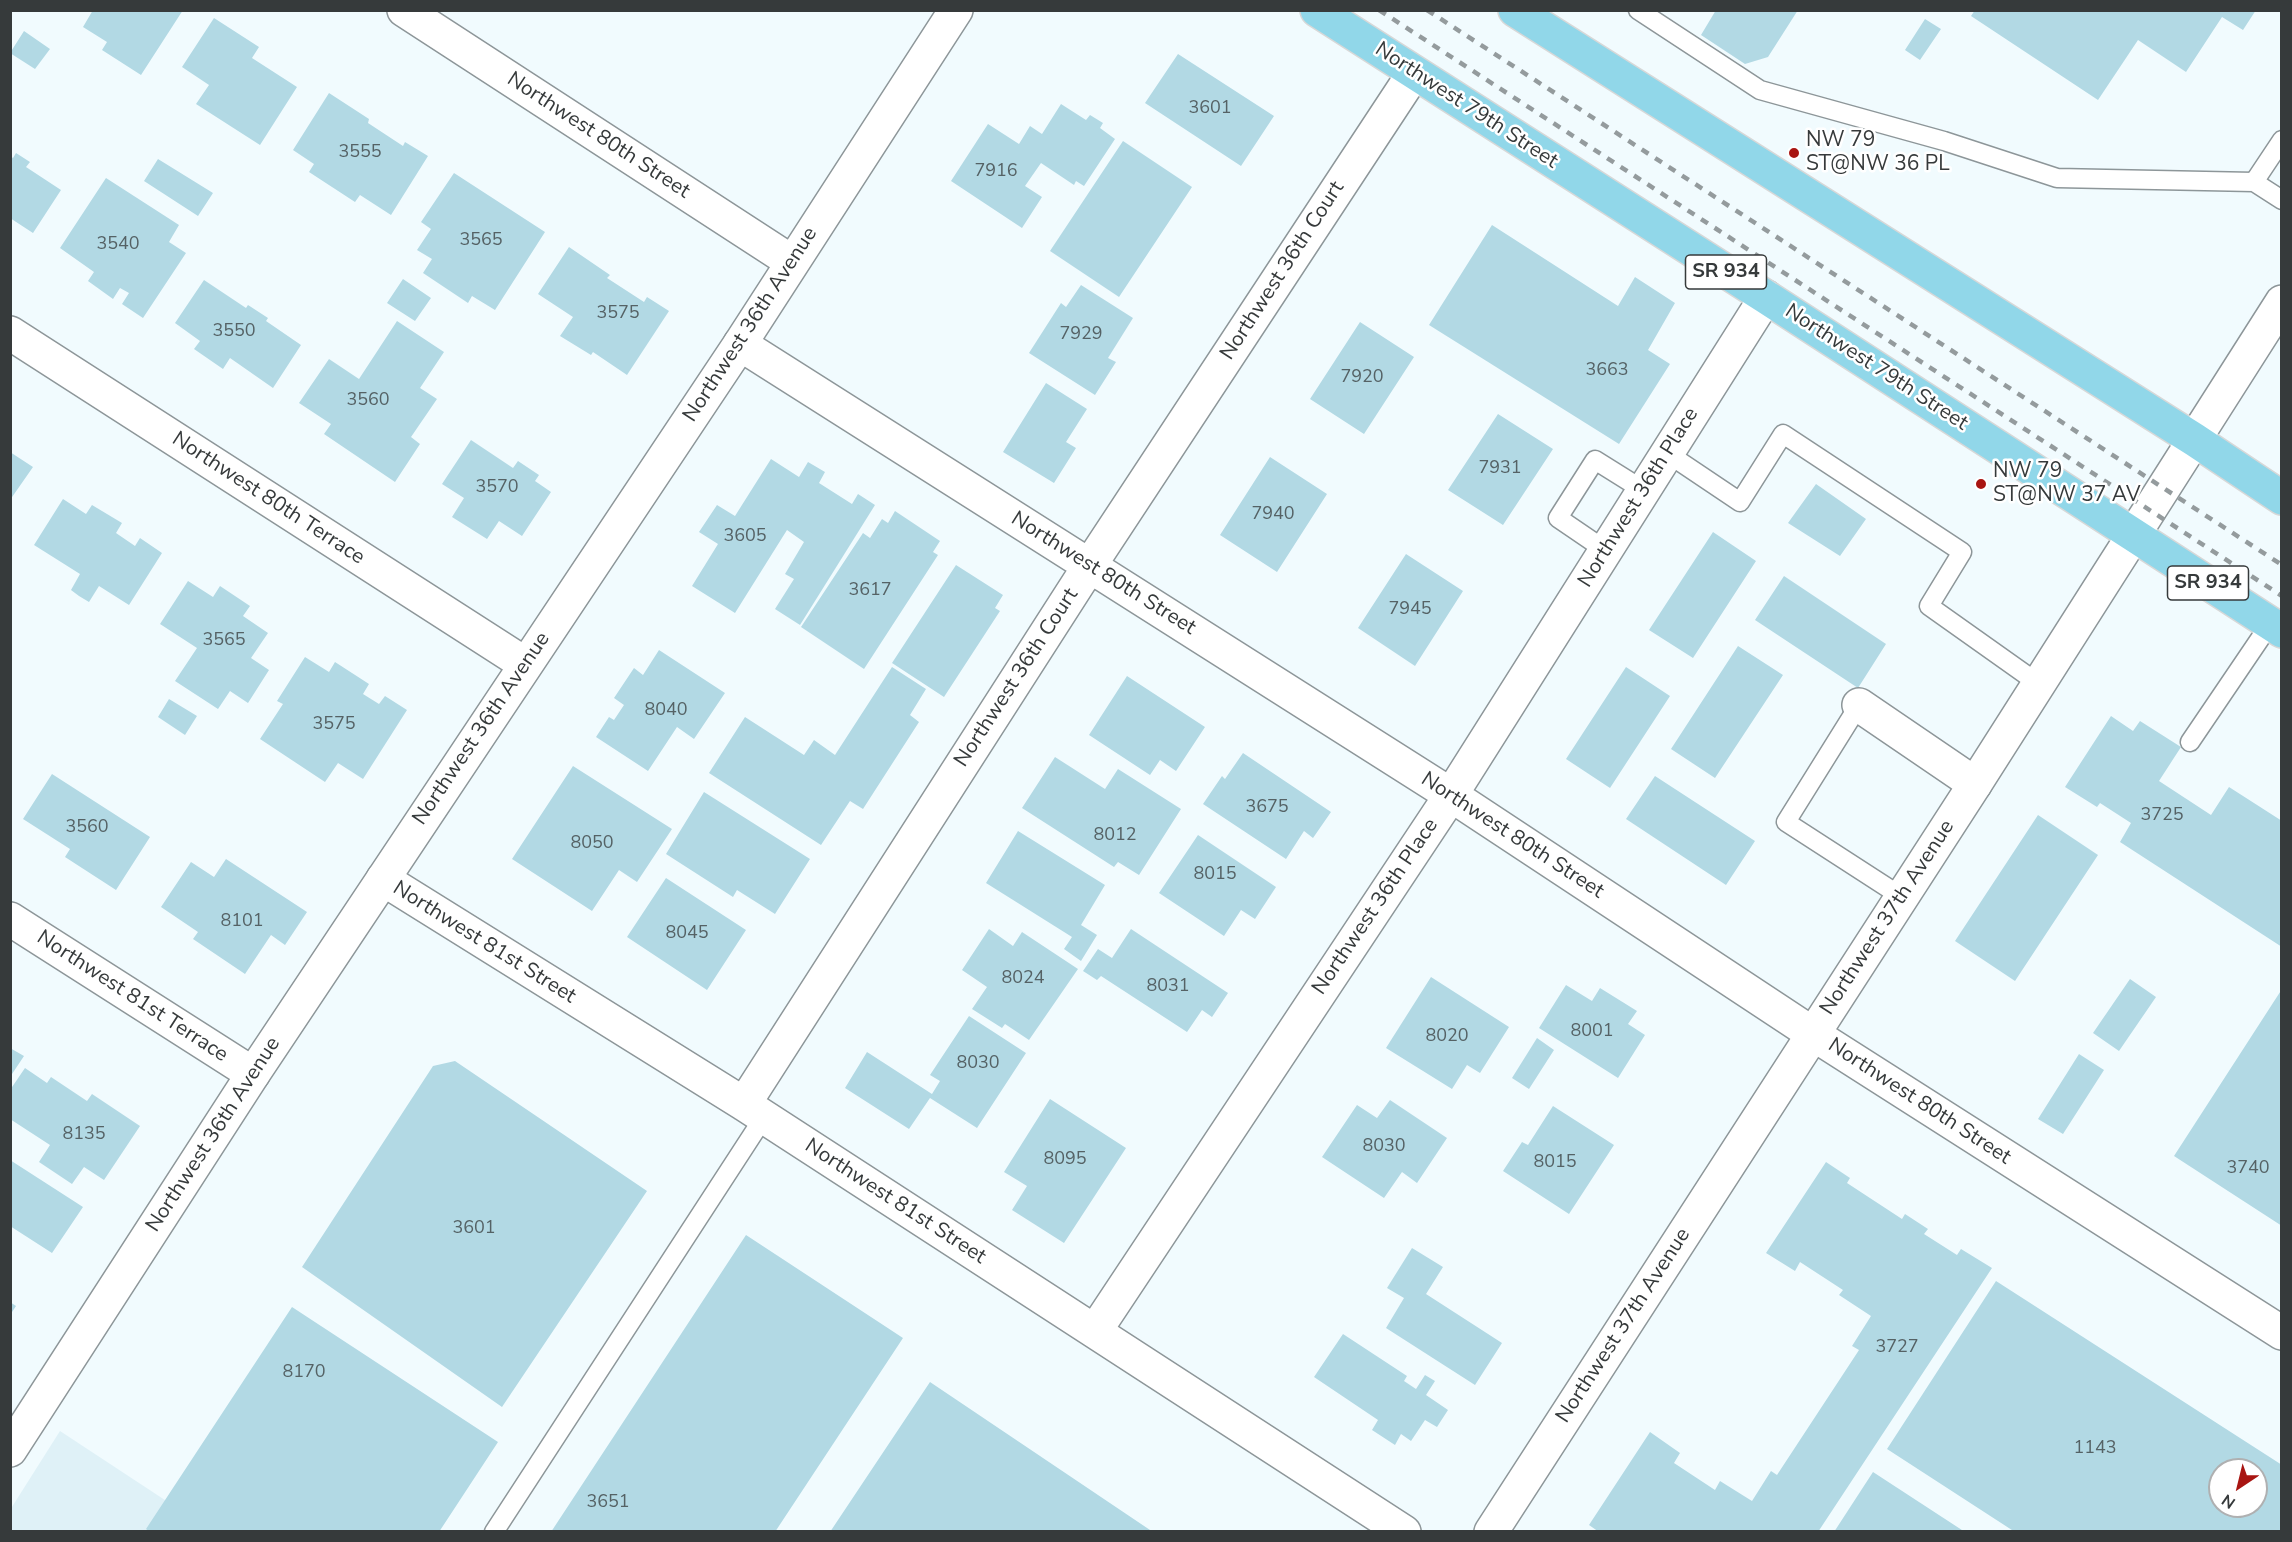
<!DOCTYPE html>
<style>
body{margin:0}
#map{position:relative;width:2292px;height:1542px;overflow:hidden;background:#f1fbfe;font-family:"Nunito Sans",sans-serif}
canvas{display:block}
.frame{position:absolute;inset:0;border:12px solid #363a3b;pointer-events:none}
.north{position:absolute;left:2208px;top:1458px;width:60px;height:60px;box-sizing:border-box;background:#fff;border:2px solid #afb0b1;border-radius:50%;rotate:215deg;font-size:16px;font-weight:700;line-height:24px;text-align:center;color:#363a3b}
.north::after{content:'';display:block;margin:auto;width:21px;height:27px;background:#a81512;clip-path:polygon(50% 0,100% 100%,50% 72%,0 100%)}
</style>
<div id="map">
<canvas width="2292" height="1542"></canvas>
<div class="frame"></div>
<div class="north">N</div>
</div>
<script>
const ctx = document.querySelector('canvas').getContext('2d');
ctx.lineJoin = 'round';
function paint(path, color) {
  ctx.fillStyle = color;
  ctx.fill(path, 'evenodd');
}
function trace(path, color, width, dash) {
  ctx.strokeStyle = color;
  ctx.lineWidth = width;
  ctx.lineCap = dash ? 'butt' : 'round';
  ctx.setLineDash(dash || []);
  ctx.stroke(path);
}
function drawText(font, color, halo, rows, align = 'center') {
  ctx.font = font + ' "Nunito Sans",sans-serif';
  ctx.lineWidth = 5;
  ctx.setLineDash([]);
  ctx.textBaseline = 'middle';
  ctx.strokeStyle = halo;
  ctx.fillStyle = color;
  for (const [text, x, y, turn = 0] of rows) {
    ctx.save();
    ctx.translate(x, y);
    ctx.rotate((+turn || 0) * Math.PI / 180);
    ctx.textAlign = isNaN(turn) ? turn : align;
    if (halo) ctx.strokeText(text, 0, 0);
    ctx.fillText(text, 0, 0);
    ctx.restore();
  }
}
const built = new Path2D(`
 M60 1431 212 1531H11L10 1510Z`);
const building = new Path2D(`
 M93 10H183L141 75 102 50 107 42 83 27Z
 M1716 10H1798L1768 57 1745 64 1701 35Z
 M1975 10H2256L2243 30 2222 17 2186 72 2138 40 2098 100 1971 16Z
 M214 18 259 47 252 58 297 87 260 145 196 104 209 85 182 67Z
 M1925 19 1941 29 1920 60 1905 50Z
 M24 31 50 49 35 69 10 53Z
 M1178 54 1274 116 1241 166 1145 103Z
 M329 93 369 119 368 123 403 146 405 142 428 156 391 215 360 195 355 202 309 172 314 164 293 150Z
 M1061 104 1086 120 1090 115 1103 123 1100 128 1115 139 1084 186 1076 181 1074 185 1041 163 1025 186 1042 197 1022 228 951 181 988 124 1019 144 1030 126 1042 134Z
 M1123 141 1192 187 1119 297 1050 251Z
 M16 153 30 162 26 167 61 190 33 233 10 218V156L13 158Z
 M158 159 213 193 198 216 144 181Z
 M454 173 545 232 495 310 472 296 468 303 423 273 432 259 417 250 431 229 421 222Z
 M106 178 179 225 169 242 186 253 143 318 122 304 129 293 120 288 113 299 88 281 94 272 60 248Z
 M1492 225 1618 306 1635 277 1675 303 1648 350 1670 364 1619 444 1429 325Z
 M569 247 610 275 607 278 644 302 647 297 669 311 627 375 593 352 591 355 560 336 573 317 538 294Z
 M403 279 431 298 415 321 387 303Z
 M204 280 246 308 248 305 268 318 266 321 301 345 273 388 230 358 223 369 194 349 200 341 175 323Z
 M1081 285 1133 318 1108 358 1116 362 1095 395 1029 353 1061 303 1066 307Z
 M397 321 444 352 420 388 437 399 411 437 420 444 395 482 324 434 331 424 299 403 329 359 359 379Z
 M1360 322 1414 357 1364 434 1310 399Z
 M1046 383 1087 409 1066 442 1076 448 1054 483 1003 452Z
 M1498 414 1553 449 1503 525 1448 490Z
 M471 440 513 468 518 461 539 475 535 481 551 492 522 536 499 521 487 539 452 517 464 498 442 484Z
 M10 452 33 467 10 500Z
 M1270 457 1327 494 1277 572 1220 535Z
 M771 459 799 477 808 462 825 472 819 483 852 504 858 494 875 505 800 625 775 609 794 579 785 574 804 542 787 530 735 613 692 586 718 544 699 532 717 505 735 516Z
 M1816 484 1866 519 1840 556 1788 523Z
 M63 499 86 514 92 505 122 523 116 533 135 546 140 538 162 553 129 605 99 586 89 602 79 596 71 590 80 574 34 545Z
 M895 511 940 541 933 552 938 555 864 669 801 627 863 533 870 538 882 519 888 523Z
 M1713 532 1756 561 1693 658 1649 630Z
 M1406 554 1463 591 1415 666 1358 628Z
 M956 565 1003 595 995 608 1000 611 944 697 892 663Z
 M1784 576 1886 644 1858 688 1755 620Z
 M188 581 213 597 220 586 250 606 243 616 268 633 251 658 269 670 248 703 230 691 218 709 175 681 197 648 160 624Z
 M1738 646 1783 675 1715 778 1671 749Z
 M659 650 725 693 694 739 677 727 648 771 596 737 609 717 614 720 624 705 614 698 634 668 643 675Z
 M305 657 329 672 335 662 369 684 363 694 379 704 385 696 407 710 363 779 338 763 325 782 260 739 283 704 277 701Z
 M892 667 926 689 910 715 919 722 863 809 850 801 821 845 709 773 745 717 804 755 814 740 835 755Z
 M1626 667 1670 696 1610 788 1566 759Z
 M1127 676 1205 727 1176 771 1160 760 1150 775 1089 735Z
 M169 699 197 716 185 735 158 717Z
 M2111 716 2133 731 2140 721 2181 747 2159 781 2211 815 2229 787 2282 821V947L2120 842 2131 823 2100 803 2097 807 2065 787Z
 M1243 753 1331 812 1313 838 1304 831 1286 859 1203 804 1222 776 1225 779Z
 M1055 757 1105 789 1118 769 1181 809 1139 875 1118 862 1114 867 1022 808Z
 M573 766 672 829 637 882 619 870 592 911 512 859Z
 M52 774 150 837 116 890 65 857 70 849 23 819Z
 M1655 776 1755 841 1726 885 1626 819Z
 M704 792 810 859 775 914 737 890 733 897 666 854Z
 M2038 815 2098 855 2015 981 1955 941Z
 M1018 831 1105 885 1081 925 1097 935 1081 961 1064 949 1072 937 986 883Z
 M1198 835 1276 887 1255 919 1241 910 1224 936 1159 893Z
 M226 859 307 912 285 945 271 935 245 974 193 939 198 932 161 907 191 862 214 877Z
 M666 878 746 930 707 990 627 937Z
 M989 929 1013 946 1022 932 1078 969 1029 1040 1005 1024 1002 1028 972 1009 987 987 962 970Z
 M1131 929 1228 993 1212 1017 1202 1010 1187 1032 1101 976 1097 980 1083 971 1098 949 1112 958Z
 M1431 977 1509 1027 1480 1073 1467 1065 1452 1089 1386 1048Z
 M2130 979 2156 997 2119 1051 2093 1033Z
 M1566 985 1592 1001 1600 988 1637 1011 1628 1024 1645 1035 1618 1078 1539 1028Z
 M2282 989V1226L2174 1156Z
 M969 1016 1026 1053 977 1128 930 1098 909 1129 845 1088 867 1052 932 1094 940 1081 930 1075Z
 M1537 1038 1554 1050 1529 1089 1512 1078Z
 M10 1048 24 1056 10 1077Z
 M2079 1054 2104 1070 2063 1134 2038 1119Z
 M455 1061 647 1191 502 1407 302 1267 433 1066Z
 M25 1068 47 1083 51 1077 87 1101 92 1094 140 1126 104 1180 84 1167 72 1184 39 1162 50 1145 10 1119V1090Z
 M1050 1099 1126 1148 1064 1243 1012 1210 1027 1186 1004 1172Z
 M1390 1100 1447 1138 1417 1183 1402 1172 1384 1198 1322 1157 1357 1105 1377 1118Z
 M1553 1106 1614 1145 1569 1214 1503 1171 1522 1142 1528 1145Z
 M10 1160 83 1207 52 1253 10 1226Z
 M1826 1162 1850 1178 1847 1183 1902 1219 1905 1214 1928 1229 1924 1234 1957 1255 1961 1249 1992 1268 1818 1532H1599L1589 1525 1650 1432 1680 1453 1674 1463 1715 1490 1720 1481 1752 1501 1771 1471 1777 1475 1859 1350 1852 1346 1871 1316 1839 1295 1843 1290 1800 1262 1795 1271 1766 1253Z
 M746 1235 903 1338 775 1532H551Z
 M1412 1248 1443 1267 1426 1294 1502 1343 1475 1385 1386 1328 1404 1298 1387 1288Z
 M1996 1281 2282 1465V1532H2015L1887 1449ZM2220 1470H2256V1506H2220Z
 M10 1302 16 1306 10 1315Z
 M292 1307 498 1442 439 1532H150L146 1529Z
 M1343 1334 1407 1376 1404 1381 1416 1389 1425 1375 1435 1381 1426 1395 1448 1410 1437 1427 1425 1420 1411 1441 1401 1434 1395 1445 1372 1430 1378 1420 1314 1377Z
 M930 1382 1153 1532H830Z
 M1873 1472 1965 1532H1834Z`);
const lane = new Path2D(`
 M1638 10 1760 90 1944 141 2057 178 2254 182 2282 140
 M2254 182 2282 200
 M1667 453 1740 502 1783 434 1962 552 1929 606 2039 684
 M1605 550 1558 518 1595 460 1643 490
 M1859 705 1786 822 1902 897
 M2190 742 2270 624
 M494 1532 764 1117`);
const street = new Path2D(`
 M404 10 792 262
 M10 333 525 664
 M740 344 1451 795 1813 1034 2282 1333
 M1859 705 1975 784
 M383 879 744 1104 1404 1532
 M10 919 253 1074
 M744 1104 1090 565 1414 73
 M1095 1331 1451 795 1766 297`);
const secondary = new Path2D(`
 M10 1450 253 1074 740 344 956 10
 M1491 1532 1975 784 2282 302`);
const primary = new Path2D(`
 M1317 10 1766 297 2282 631
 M1515 10 2195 440 2282 498`);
const rail = new Path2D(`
 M1379 10 2282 596
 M1427 10 2282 565`);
const markers = [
 [1794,153,6,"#a81512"],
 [1981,484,6,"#a81512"]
];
const numberNames = [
 ["3601",1210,109],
 ["3555",360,153],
 ["7916",996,172],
 ["3565",481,241],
 ["3540",118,245],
 ["3575",618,314],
 ["3550",234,332],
 ["7929",1081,335],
 ["3663",1607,371],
 ["7920",1362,378],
 ["3560",368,401],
 ["7931",1500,469],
 ["3570",497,488],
 ["7940",1273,515],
 ["3605",745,537],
 ["3617",870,591],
 ["7945",1410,610],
 ["3565",224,641],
 ["8040",666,711],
 ["3575",334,725],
 ["3675",1267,808],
 ["3725",2162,816],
 ["3560",87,828],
 ["8012",1115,836],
 ["8050",592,844],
 ["8015",1215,875],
 ["8101",242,922],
 ["8045",687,934],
 ["8024",1023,979],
 ["8031",1168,987],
 ["8001",1592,1032],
 ["8020",1447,1037],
 ["8030",978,1064],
 ["8135",84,1135],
 ["8030",1384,1147],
 ["8095",1065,1160],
 ["8015",1555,1163],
 ["3740",2248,1169],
 ["3601",474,1229],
 ["3727",1897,1348],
 ["8170",304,1373],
 ["1143",2095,1449],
 ["3651",608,1503]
];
const shields = [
 [1726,272,81],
 [2208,583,81]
];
const shieldNames = [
 ["SR 934",1726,272],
 ["SR 934",2208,583]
];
const streetNames = [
 ["Northwest 79th Street",1466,106,33],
 ["Northwest 80th Street",598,136,33],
 ["Northwest 36th Court",1283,271,-57],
 ["Northwest 36th Avenue",751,325,-57],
 ["Northwest 79th Street",1876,368,33],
 ["Northwest 36th Place",1639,498,-58],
 ["Northwest 80th Terrace",268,499,33],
 ["Northwest 80th Street",1103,574,32],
 ["Northwest 36th Court",1017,678,-57],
 ["Northwest 36th Avenue",482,729,-56],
 ["Northwest 80th Street",1512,836,33],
 ["Northwest 36th Place",1376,907,-56],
 ["Northwest 37th Avenue",1888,918,-57],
 ["Northwest 81st Street",484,943,32],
 ["Northwest 81st Terrace",132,997,33],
 ["Northwest 80th Street",1919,1102,33],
 ["Northwest 36th Avenue",214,1135,-57],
 ["Northwest 81st Street",895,1202,33],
 ["Northwest 37th Avenue",1624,1326,-57]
];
const poiNames = [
 ["NW 79",1806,141],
 ["ST@NW 36 PL",1806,165],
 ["NW 79",1993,472],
 ["ST@NW 37 AV",1993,496]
];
paint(built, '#dff1f7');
paint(building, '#b2d9e4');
trace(lane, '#8d9699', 21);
trace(street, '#8d9699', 36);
trace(secondary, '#8d9699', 36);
trace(primary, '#d7d8d8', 36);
trace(lane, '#fff', 18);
trace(street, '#fff', 33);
trace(secondary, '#fff', 33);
trace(primary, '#91d7e9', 33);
trace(rail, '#949b9d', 4.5, [8, 8]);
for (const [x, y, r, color] of markers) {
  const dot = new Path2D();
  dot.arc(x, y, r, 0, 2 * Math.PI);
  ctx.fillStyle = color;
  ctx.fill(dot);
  trace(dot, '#fff', 2);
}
drawText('18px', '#556265', null, numberNames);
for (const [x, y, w] of shields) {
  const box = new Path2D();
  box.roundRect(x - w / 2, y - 17, w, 34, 4.5);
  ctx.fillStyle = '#fff';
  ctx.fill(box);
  trace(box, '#363a3b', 1.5);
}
drawText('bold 20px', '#363a3b', null, shieldNames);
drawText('21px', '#363a3b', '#fff', streetNames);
drawText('21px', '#363a3b', '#fff', poiNames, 'left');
</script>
